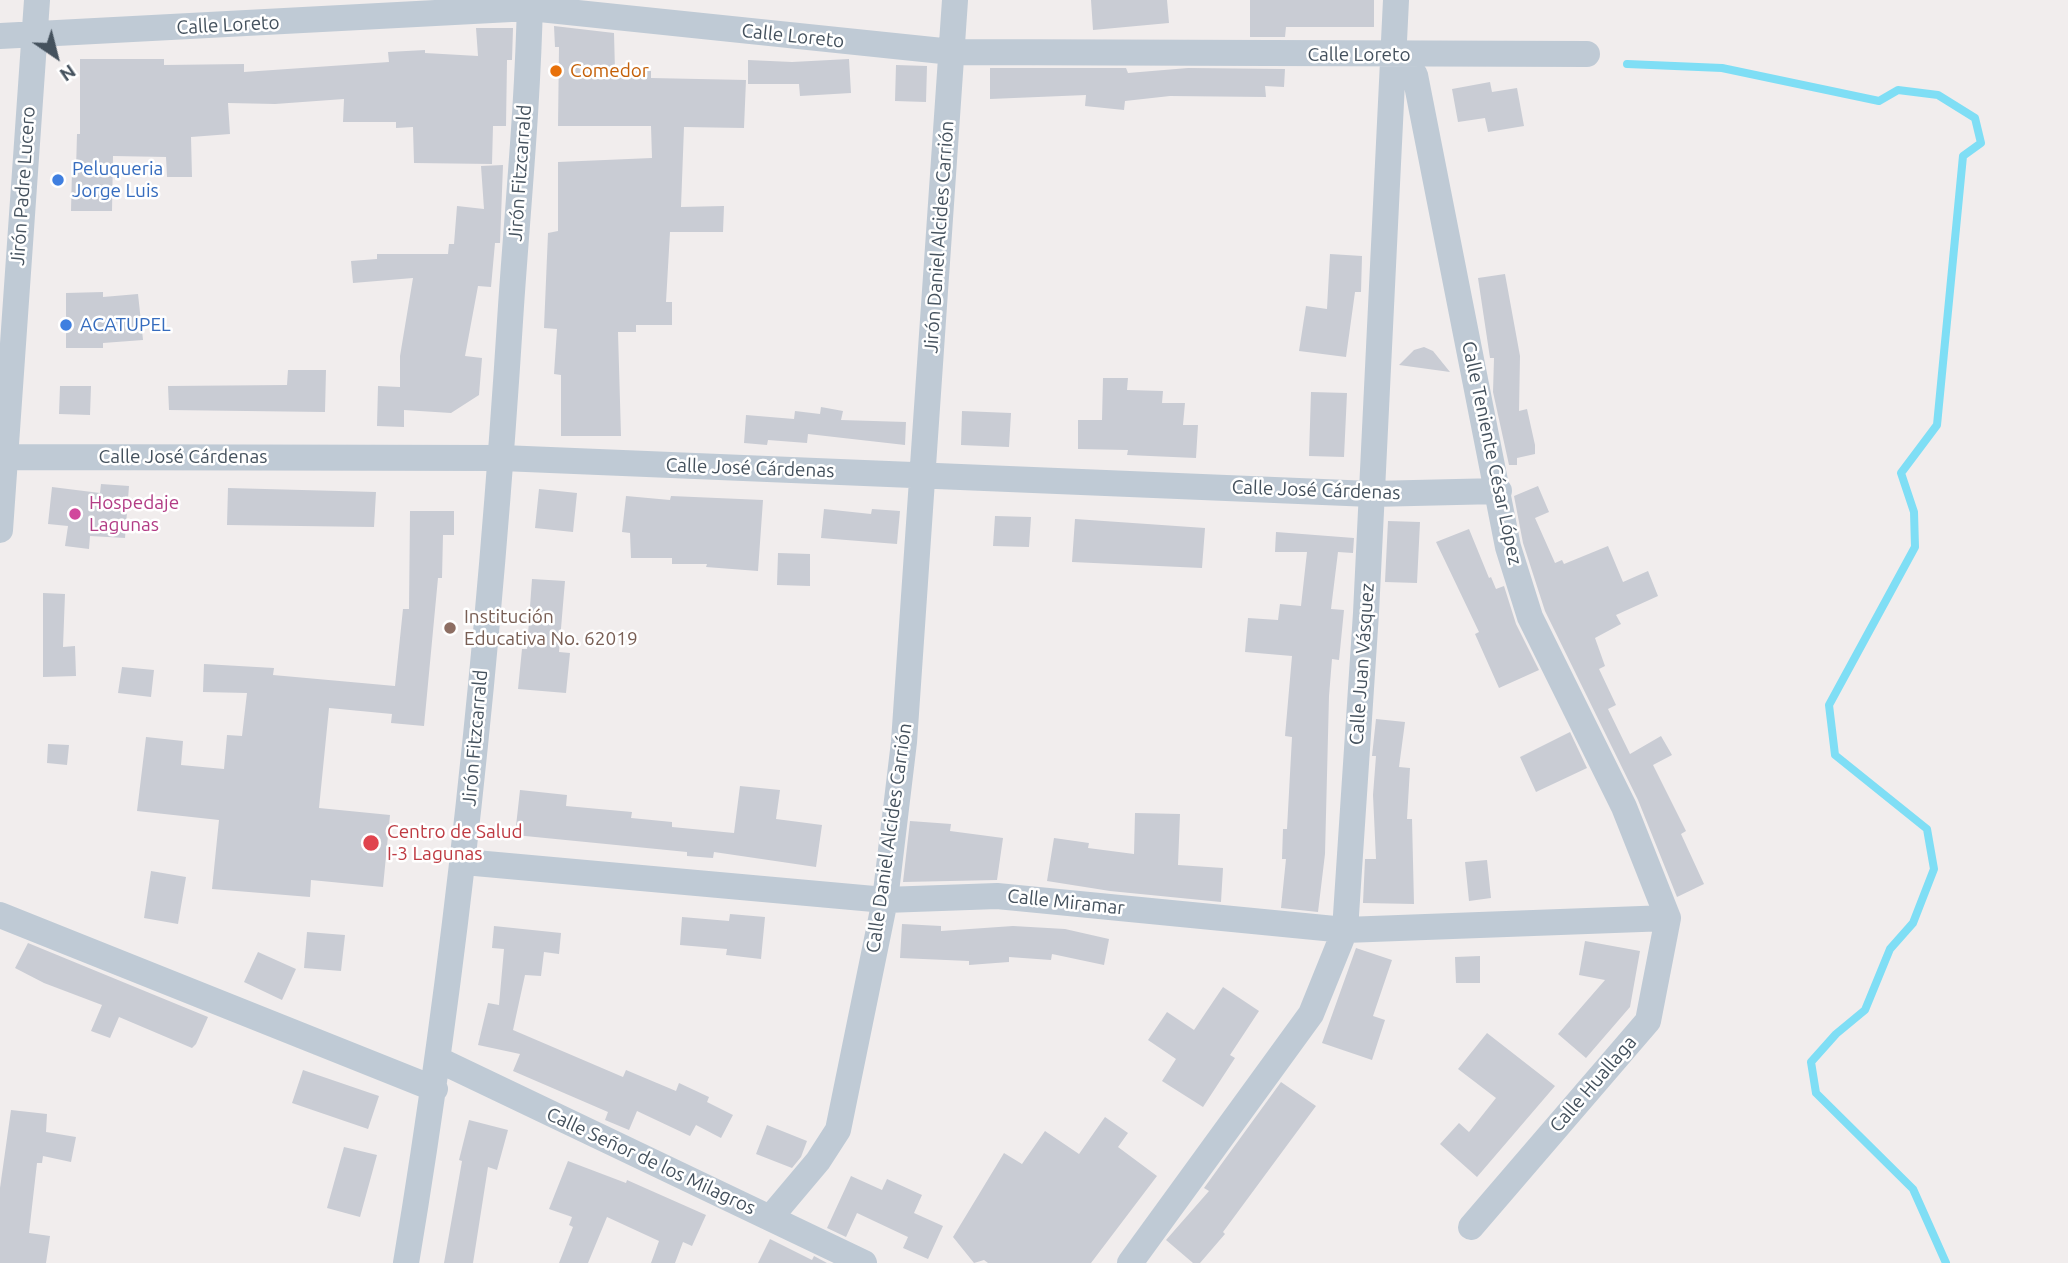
<!DOCTYPE html>
<meta charset="utf-8">
<style>
body{margin:0}
#map{position:relative;width:2068px;height:1263px;overflow:hidden;background:#f1eded;font-family:Ubuntu,sans-serif}
canvas{display:block}
.north{position:absolute;left:21px;top:21px;width:70px;height:70px;-webkit-text-stroke:5px #fff;paint-order:stroke;rotate:145deg;font-size:19px;font-weight:700;line-height:28px;text-align:center;color:#44515d}
.north::after{content:'';display:block;margin:auto;width:24px;height:32px;background:#44515d;clip-path:polygon(50% 0,100% 100%,50% 72%,0 100%)}
</style>
<div id="map">
<canvas width="2068" height="1263"></canvas>
<div class="north">N</div>
</div>
<script>
const ctx = document.querySelector('canvas').getContext('2d');
ctx.lineJoin = 'round';
function trace(path, color, width, dash) {
  ctx.strokeStyle = color;
  ctx.lineWidth = width;
  ctx.lineCap = dash ? 'butt' : 'round';
  ctx.setLineDash(dash || []);
  ctx.stroke(path);
}
function paint(path, color) {
  ctx.fillStyle = color;
  ctx.fill(path, 'evenodd');
}
function drawText(font, color, halo, rows, align = 'center') {
  ctx.font = font + ' Ubuntu,sans-serif';
  ctx.lineWidth = 5;
  ctx.setLineDash([]);
  ctx.textBaseline = 'middle';
  ctx.strokeStyle = halo;
  ctx.fillStyle = color;
  for (const [text, x, y, turn = 0] of rows) {
    ctx.save();
    ctx.translate(x, y);
    ctx.rotate((+turn || 0) * Math.PI / 180);
    ctx.textAlign = isNaN(turn) ? turn : align;
    if (halo) ctx.strokeText(text, 0, 0);
    ctx.fillText(text, 0, 0);
    ctx.restore();
  }
}
const stream = new Path2D(`
 M1627 64 1722 68 1879 101 1898 90 1938 95 1975 118 1981 143 1963 156 1937 425 1901 473 1914 512 1915 547 1829 705 1835 755 1927 829 1934 869 1913 923 1890 949 1865 1010 1836 1034 1811 1062 1816 1093 1913 1189 1946 1263`);
const building = new Path2D(`
 M1091 0H1167L1169 23 1093 30Z
 M1250 0H1374V27H1286L1285 37H1250Z
 M554 26 614 33 615 71H651V78L746 80 744 128 684 127 681 207 724 206 723 232H670L666 302H672V325H636V332H618L621 436H561V375L554 374 557 329 544 328 548 233 558 231V162L652 158 651 126H558L559 47H555Z
 M476 28H513L512 60H507L506 126H493L492 164 414 163 413 127 396 128V122H343L344 99 275 104 228 103 230 134 191 137 192 177H167L166 157 113 156 112 211H71L72 170H76L77 134H80V59H164V65L244 64V72L389 62 388 52 425 50V53L478 56Z
 M849 59 851 93 800 96 799 84H748V60L792 62Z
 M896 65 927 66 926 102 895 101Z
 M990 68H1126L1128 73 1188 68 1285 69 1284 87 1265 86 1266 97 1170 96 1125 101 1124 110 1085 106 1086 95 990 99Z
 M1490 82 1492 92 1517 88 1524 126 1488 132 1485 118 1458 122 1452 89Z
 M503 165 500 243H495L491 287 478 286 465 356 482 358 479 395 451 413 404 410V427L377 426 378 386 400 387V356L413 278 353 283 351 261 377 259V254H448L449 244H454L457 206 484 209 481 166Z
 M1330 254 1362 256 1361 292H1355L1346 357 1299 351 1306 306 1327 309Z
 M1505 274 1520 356 1519 411 1527 409 1535 445V454L1517 458V465H1509L1493 392 1494 358H1490L1478 278Z
 M103 292V297L138 294 143 340 103 343V348H66V293Z
 M1424 347 1433 351 1450 372 1399 365 1414 350Z
 M288 370H326L325 412 169 410 168 386 287 385Z
 M1103 378H1128L1127 390 1163 391 1162 403H1185L1183 425H1198L1196 458 1127 455 1128 450 1078 449V420H1102Z
 M60 386H91L90 415 59 414Z
 M1311 392 1347 393 1344 457 1309 456Z
 M821 407 843 411 841 420 906 422 905 445 808 434 807 443 768 440 767 445 744 443 746 415 794 419 795 411 820 414Z
 M962 411 1011 413 1009 447 961 445Z
 M101 484 129 486 125 538 90 536 89 549 65 546 68 526 48 524 52 487 100 493Z
 M1538 486 1549 512 1535 518 1555 563 1562 560 1564 564 1608 546 1623 582 1648 571 1658 596 1616 615 1621 624 1595 638 1605 666 1599 669 1616 705 1608 709 1630 754 1661 736 1672 755 1653 765 1686 831 1681 834 1704 884 1677 897 1638 800 1545 611 1523 543 1514 496Z
 M228 488 376 492 374 527 227 525Z
 M539 489 577 493 573 532 535 528Z
 M626 496 670 500 671 496 763 500 758 571 706 567 707 564H672V558H631L630 533 622 532Z
 M824 509 871 514 872 509 900 511 897 544 821 538Z
 M410 511H454V535H443L442 578H438L424 726 391 723 392 714 329 708 319 808 390 815 383 887 311 880 310 897 212 889 219 820 137 811 146 737 183 741 181 765 224 769 227 735 242 736 247 693 203 692 204 664 274 668 273 675 395 686 403 609H409Z
 M995 516 1031 517 1029 547 993 546Z
 M1075 519 1205 528 1202 568 1072 562Z
 M1388 521 1420 522 1417 583 1385 582Z
 M1469 529 1489 578 1491 577 1496 589 1504 586 1516 624 1539 670 1499 688 1475 634 1479 632 1436 542Z
 M1276 532 1354 538 1353 553 1338 552 1331 609 1344 610 1339 660 1332 659 1329 696 1325 854 1318 912 1281 908 1286 859H1282L1283 829H1287L1292 737 1285 736 1292 656 1245 652 1248 618 1278 620 1280 604 1301 606 1307 552H1275Z
 M778 553 810 554V586L777 585Z
 M532 579 565 581 559 652 570 653 566 693 518 689 522 649H527Z
 M43 593 65 594 63 647 75 646 76 676 43 677Z
 M122 667 154 670 151 697 118 693Z
 M1376 719 1405 722 1399 767 1410 768 1407 819H1412L1414 904 1363 903 1365 859H1376L1373 795 1376 756H1372Z
 M1570 732 1587 768 1536 792 1520 757Z
 M48 744 69 745 67 765 47 763Z
 M740 786 780 790 776 819 822 825 816 867 714 852 713 858 687 856V852L515 835 520 790 567 795 566 806 632 812 631 818 672 822V827L734 833Z
 M1135 813 1180 814 1178 865 1223 868 1221 902 1110 891 1047 881 1054 838 1089 843 1088 848 1134 854Z
 M910 821 951 824 950 831 1003 838 997 880 903 882Z
 M1487 860 1491 898 1469 901 1465 862Z
 M151 871 186 877 178 924 144 918Z
 M730 914 765 917 761 959 726 955 727 949 680 945 682 917 729 921Z
 M902 924 941 926V931L1013 926 1065 929 1109 939 1104 965 1052 954 1051 960 1009 957V962L969 965V961L900 958Z
 M494 926 561 933 559 954 544 952 541 976 525 975 513 1030 623 1077 626 1070 676 1091 679 1083 709 1097 707 1102 733 1115 721 1138 696 1125 690 1136 637 1111 629 1130 605 1120 608 1112 513 1071 520 1054 478 1045 488 1003 499 1005 504 949 492 948Z
 M307 932 345 935 341 971 304 968Z
 M1585 941 1640 951 1630 1007 1586 1058 1558 1034 1605 980 1579 975Z
 M28 943 208 1017 196 1044 192 1048 119 1017 110 1038 91 1031 102 1005 44 983 15 968Z
 M1356 948 1392 960 1373 1016 1385 1020 1372 1060 1322 1043Z
 M258 952 296 969 282 1000 244 982Z
 M1480 956V983H1456L1455 957Z
 M1223 987 1259 1011 1230 1055 1235 1058 1203 1107 1162 1081 1176 1059 1148 1040 1167 1012 1194 1030Z
 M1487 1033 1555 1086 1477 1177 1440 1144 1459 1123 1469 1132 1496 1098 1458 1069Z
 M303 1070 379 1096 368 1129 292 1103Z
 M1281 1082 1316 1106 1223 1232 1225 1234 1200 1263H1193L1166 1240 1209 1191 1204 1188Z
 M11 1110 47 1114 46 1132 76 1137 71 1162 43 1156 42 1163H37L29 1233 50 1236 46 1263H0V1188Z
 M1105 1117 1128 1133 1118 1147 1157 1176 1091 1263H988L984 1260 974 1263 953 1237 1004 1153 1022 1164 1045 1131 1079 1154Z
 M469 1120 508 1130 497 1170 488 1167 473 1263H444L462 1161 459 1160Z
 M767 1125 807 1141 801 1157 792 1168 756 1154Z
 M344 1147 377 1155 360 1217 327 1208Z
 M568 1161 626 1183 627 1180 706 1215 692 1246 683 1242 675 1263H651L659 1241 607 1217 588 1263H559L573 1227 569 1225 572 1217 549 1209Z
 M851 1176 882 1190 887 1179 922 1195 914 1213 943 1226 928 1259 903 1248 908 1237 857 1213 846 1237 827 1228Z
 M770 1239 812 1260 814 1256 827 1263H758Z`);
const minor = new Path2D(`
 M0 36 530 8 952 52 1587 54
 M1392 56 1415 75 1508 547 1530 617 1624 807 1668 918
 M0 457 502 458 1371 494 1499 491
 M0 530 37 0
 M464 862 885 900 997 896 1345 930 1668 918
 M0 915 435 1089
 M439 1060 864 1263
 M770 1218 818 1161 838 1130 885 900 904 742 955 0
 M1471 1227 1648 1021 1668 918
 M406 1263C459 946 491 626 511 306 518 204 528 102 530 0
 M1130 1263 1311 1014 1345 930 1366 613 1396 0`);
const markers = [
 [556,71,7,"#e8710a"],
 [58,180,7,"#3f7fe0"],
 [66,325,7,"#3f7fe0"],
 [75,514,7,"#d1479c"],
 [450,628,7,"#8d6e63"],
 [371,843,9,"#e0444e"]
];
const streetNames = [
 ["Calle Loreto",228,25,-3],
 ["Calle Loreto",793,36,6],
 ["Calle Loreto",1359,55],
 ["Jirón Fitzcarrald",520,173,-86],
 ["Jirón Padre Lucero",23,186,-86],
 ["Jirón Daniel Alcides Carrión",939,237,-86],
 ["Calle Teniente César López",1492,453,78],
 ["Calle José Cárdenas",183,457],
 ["Calle José Cárdenas",750,468,2],
 ["Calle José Cárdenas",1316,490,2],
 ["Calle Juan Vásquez",1362,664,-86],
 ["Jirón Fitzcarrald",475,738,-85],
 ["Calle Daniel Alcides Carrión",889,838,-82],
 ["Calle Miramar",1066,902,6],
 ["Calle Huallaga",1593,1084,-49],
 ["Calle Señor de los Milagros",651,1161,25]
];
const foodNames = [
 ["Comedor",570,71]
];
const shopNames = [
 ["Peluqueria",72,169],
 ["Jorge Luis",72,191],
 ["ACATUPEL",80,325]
];
const hotelNames = [
 ["Hospedaje",89,503],
 ["Lagunas",89,525]
];
const educationNames = [
 ["Institución",464,617],
 ["Educativa No. 62019",464,639]
];
const healthNames = [
 ["Centro de Salud",387,832],
 ["I-3 Lagunas",387,854]
];
trace(stream, '#7fdef5', 8);
paint(building, '#c9ccd4');
trace(minor, '#bfcad5', 26);
for (const [x, y, r, color] of markers) {
  const dot = new Path2D();
  dot.arc(x, y, r, 0, 2 * Math.PI);
  ctx.fillStyle = color;
  ctx.fill(dot);
  trace(dot, '#fff', 2.5);
}
drawText('19px', '#44515d', '#fff', streetNames);
drawText('19px', '#c56008', '#fff', foodNames, 'left');
drawText('19px', '#366cbe', '#fff', shopNames, 'left');
drawText('19px', '#b23c85', '#fff', hotelNames, 'left');
drawText('19px', '#785e54', '#fff', educationNames, 'left');
drawText('19px', '#be3a42', '#fff', healthNames, 'left');
</script>
